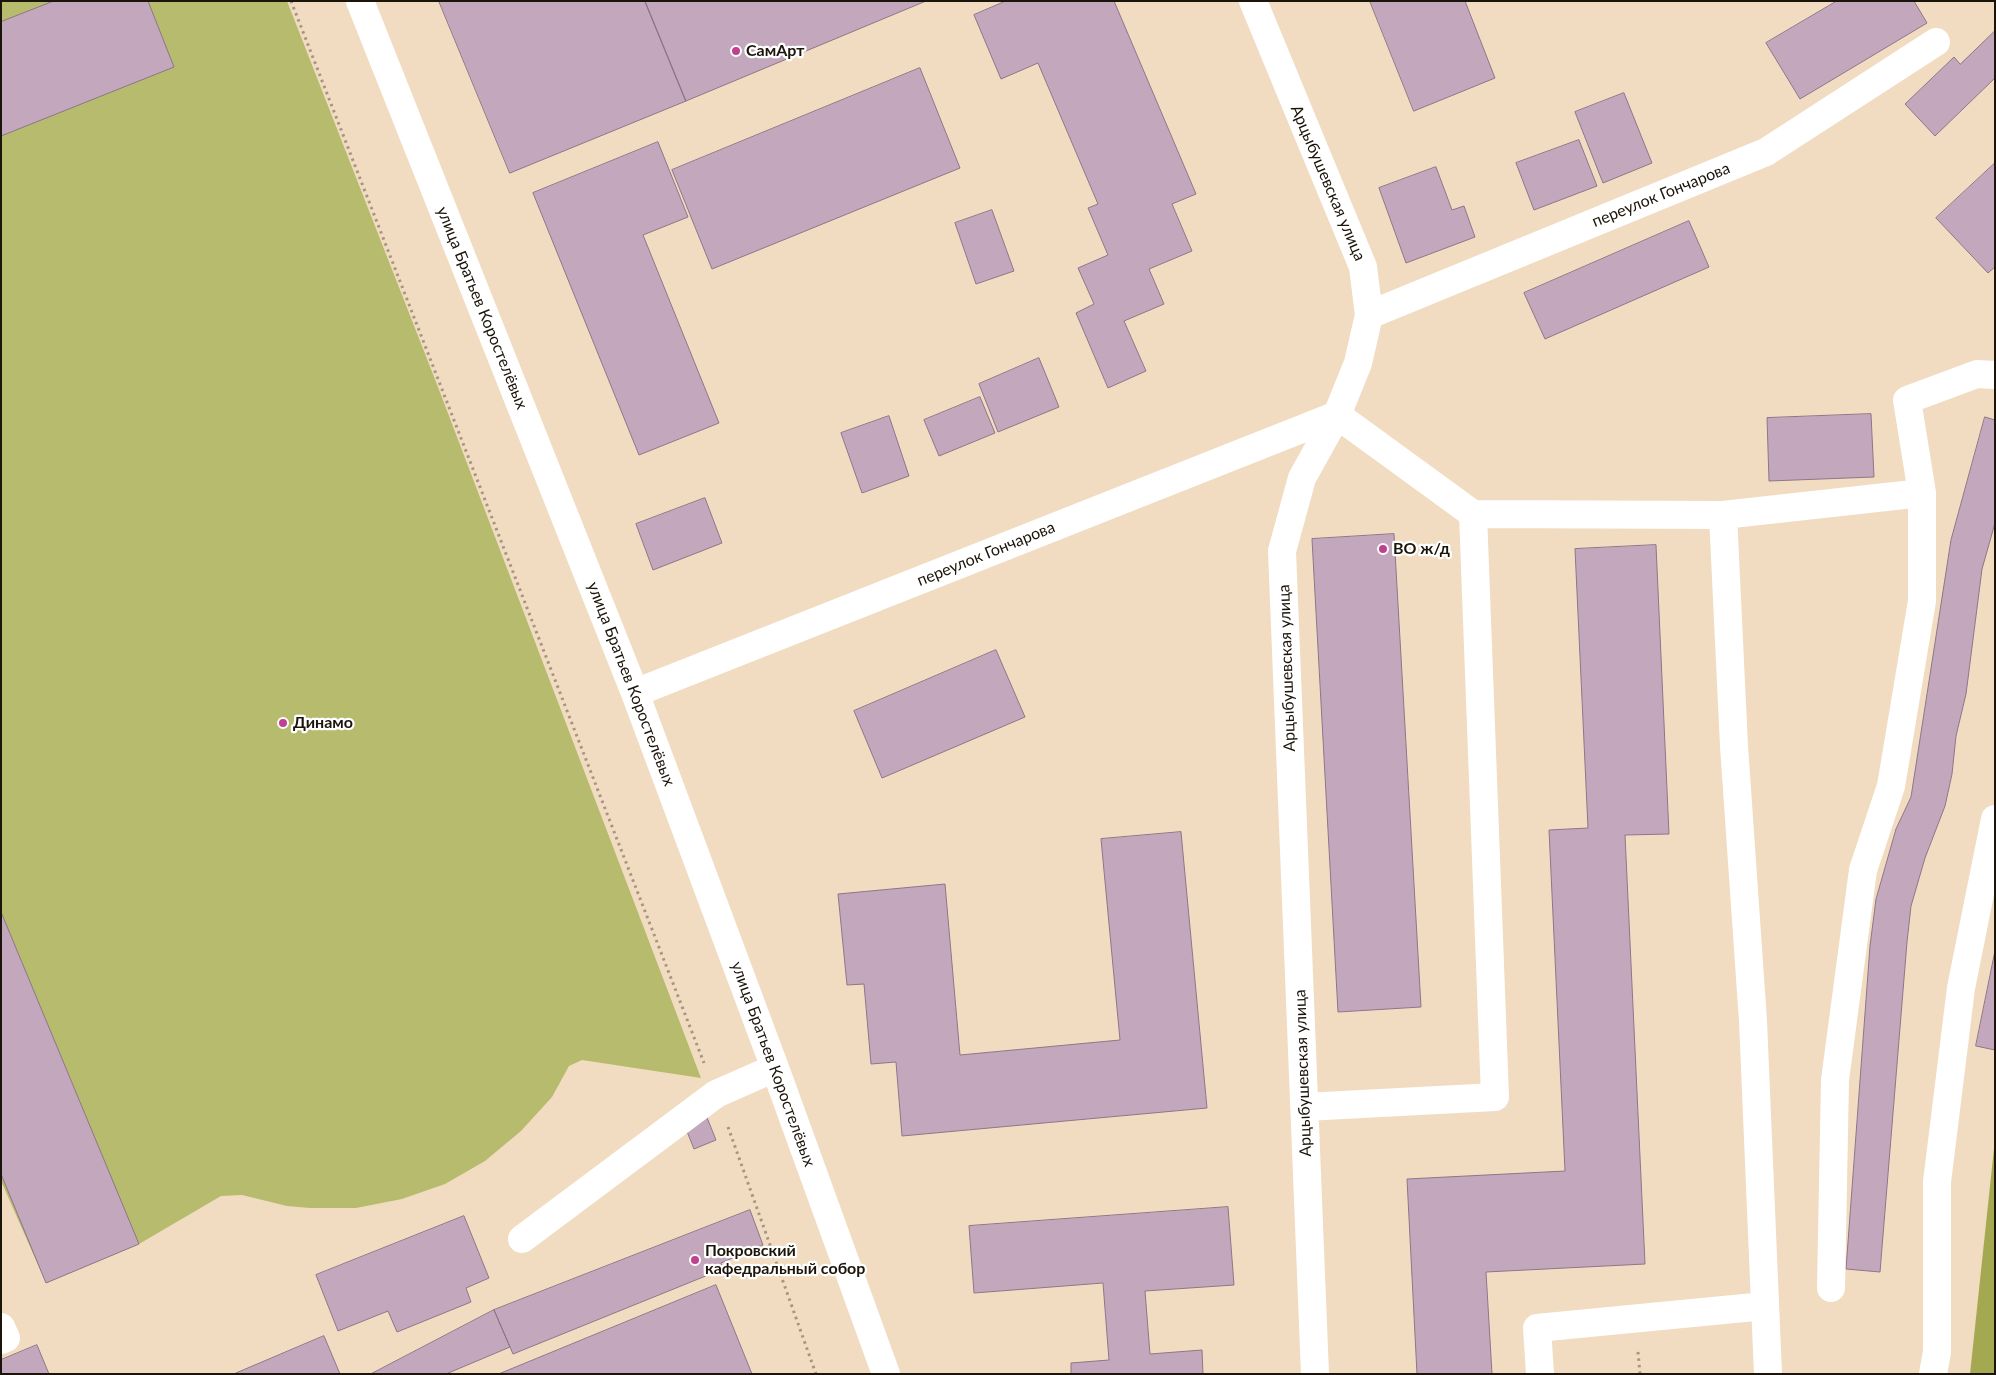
<!DOCTYPE html>
<meta charset="utf-8">
<style>
body{margin:0}
#map{position:relative;width:1996px;height:1375px;overflow:hidden;background:#f1dcc1;font-family:Lato,sans-serif}
canvas{display:block}
.frame{position:absolute;inset:0;border:2px solid #1b140a;pointer-events:none}
</style>
<div id="map">
<canvas width="1996" height="1375"></canvas>
<div class="frame"></div>
</div>
<script>
const ctx = document.querySelector('canvas').getContext('2d');
ctx.lineJoin = 'round';
function paint(path, color) {
  ctx.fillStyle = color;
  ctx.fill(path, 'evenodd');
}
function trace(path, color, width, dash) {
  ctx.strokeStyle = color;
  ctx.lineWidth = width;
  ctx.lineCap = dash ? 'butt' : 'round';
  ctx.setLineDash(dash || []);
  ctx.stroke(path);
}
function drawText(font, color, halo, rows, align = 'center') {
  ctx.font = font + ' Lato,sans-serif';
  ctx.lineWidth = 4.5;
  ctx.setLineDash([]);
  ctx.textBaseline = 'middle';
  ctx.strokeStyle = halo;
  ctx.fillStyle = color;
  for (const [text, x, y, turn = 0] of rows) {
    ctx.save();
    ctx.translate(x, y);
    ctx.rotate((+turn || 0) * Math.PI / 180);
    ctx.textAlign = isNaN(turn) ? turn : align;
    if (halo) ctx.strokeText(text, 0, 0);
    ctx.fillText(text, 0, 0);
    ctx.restore();
  }
}
const green = new Path2D(`
 M1 1H287L438 387 701 1078 582 1060 569 1066 552 1097 521 1131 485 1161 445 1184 402 1199 356 1208H310L287 1206 242 1195 221 1196 139 1244 46 1283 1 1181Z`);
const forest = new Path2D(`
 M1995 1139V1374H1970Z`);
const building = new Path2D(`
 M54 1H148L174 67 1 136V22Z
 M439 1H645L686 101 510 173Z
 M645 1H926L686 101Z
 M1006 1H1114L1196 194 1172 204 1192 251 1149 269 1164 304 1124 321 1146 371 1108 388 1076 313 1094 304 1078 268 1108 255 1088 208 1098 204 1038 63 1001 79 974 15Z
 M1370 1H1465L1495 78 1414 111Z
 M1837 1H1914L1927 23 1800 99 1766 43Z
 M1995 31V78L1935 136 1905 104 1954 57 1960 64Z
 M920 68 960 168 712 269 672 170Z
 M1624 93 1652 163 1603 183 1575 112Z
 M1579 140 1597 186 1534 210 1516 163Z
 M658 142 688 217 643 235 719 423 639 455 533 193Z
 M1995 163V267L1988 273 1936 218Z
 M1436 167 1452 210 1464 206 1475 237 1406 263 1379 188Z
 M992 210 1014 271 976 284 955 223Z
 M1689 221 1709 267 1545 339 1524 293Z
 M1039 358 1059 407 998 432 979 384Z
 M980 397 995 433 939 456 924 420Z
 M1871 414 1874 477 1769 481 1767 418Z
 M889 416 909 476 862 493 841 433Z
 M1985 417 1995 420V523L1982 569 1966 694 1956 736 1952 774 1945 806 1925 858 1911 906 1907 942 1880 1272 1846 1269 1870 946 1876 899 1896 829 1911 797 1951 540Z
 M705 498 722 543 653 570 636 524Z
 M1394 534 1421 1007 1338 1012 1312 539Z
 M1656 545 1669 834 1625 835 1645 1264 1486 1272 1492 1374H1417L1407 1179 1565 1171 1549 830 1588 828 1575 549Z
 M996 650 1025 717 882 778 854 711Z
 M1181 832 1207 1108 902 1136 896 1062 871 1064 864 984 847 985 838 894 945 884 960 1055 1120 1040 1101 839Z
 M1 912 139 1244 46 1283 1 1174Z
 M1995 951V1050L1976 1046Z
 M706 1115 716 1140 694 1149 684 1124Z
 M1228 1207 1234 1285 1145 1291 1150 1354 1202 1350 1203 1374H1071V1363L1109 1360 1103 1283 974 1293 969 1226Z
 M750 1210 763 1245 721 1263 723 1269 513 1354 494 1310Z
 M464 1216 489 1278 466 1288 471 1302 397 1332 388 1311 338 1331 316 1275Z
 M716 1285 752 1374H499Z
 M494 1310 510 1347 446 1374H371Z
 M324 1336 340 1374H234Z
 M37 1345 49 1374H1V1360Z`);
const path = new Path2D(`
 M291 1 704 1063
 M728 1127 816 1374
 M1638 1352 1640 1374`);
const minor = new Path2D(`
 M360 1 635 693 775 1068 886 1374
 M1253 1 1363 267 1369 315 1358 363 1337 415 1302 478 1282 551 1315 1374
 M1369 315 1766 152 1936 42
 M1337 415 1473 514 1723 515 1922 493
 M1723 515 1734 746 1753 1021 1768 1374
 M635 693 1337 415
 M1305 1107 1495 1097 1473 514
 M522 1239 716 1094 775 1068
 M1831 1288 1835 1080 1863 870 1891 786 1922 601V493L1907 400 1977 374 1995 375
 M1 1327 6 1338 1 1340
 M1540 1374 1537 1328 1765 1306
 M1933 1374 1937 1352V1182L1961 988 1995 819`);
const markers = [
 [736,51,5,"#bf418f"],
 [1383,549,5,"#bf418f"],
 [283,723,5,"#bf418f"],
 [695,1260,5,"#bf418f"]
];
const poiNames = [
 ["СамАрт",746,51],
 ["ВО ж/д",1393,549],
 ["Динамо",293,723],
 ["Покровский",705,1251],
 ["кафедральный собор",705,1269]
];
const streetNames = [
 ["Арцыбушевская улица",1328,183,67],
 ["переулок Гончарова",1661,195,-22],
 ["улица Братьев Коростелёвых",482,308,68],
 ["переулок Гончарова",986,554,-22],
 ["Арцыбушевская улица",1287,668,-92],
 ["улица Братьев Коростелёвых",631,684,69],
 ["улица Братьев Коростелёвых",773,1064,70],
 ["Арцыбушевская улица",1303,1073,-92]
];
paint(green, '#b6bb6d');
paint(forest, '#a4a951');
paint(building, '#c3a8bd');
trace(building, '#8e7588', 1);
trace(path, '#a69681', 3, [2.5, 4]);
trace(minor, '#fff', 28);
for (const [x, y, r, color] of markers) {
  const dot = new Path2D();
  dot.arc(x, y, r, 0, 2 * Math.PI);
  ctx.fillStyle = color;
  ctx.fill(dot);
  trace(dot, '#fff', 2);
}
drawText('bold 16px', '#1b140a', '#fff', poiNames, 'left');
drawText('16px', '#1b140a', '#fff', streetNames);
</script>
